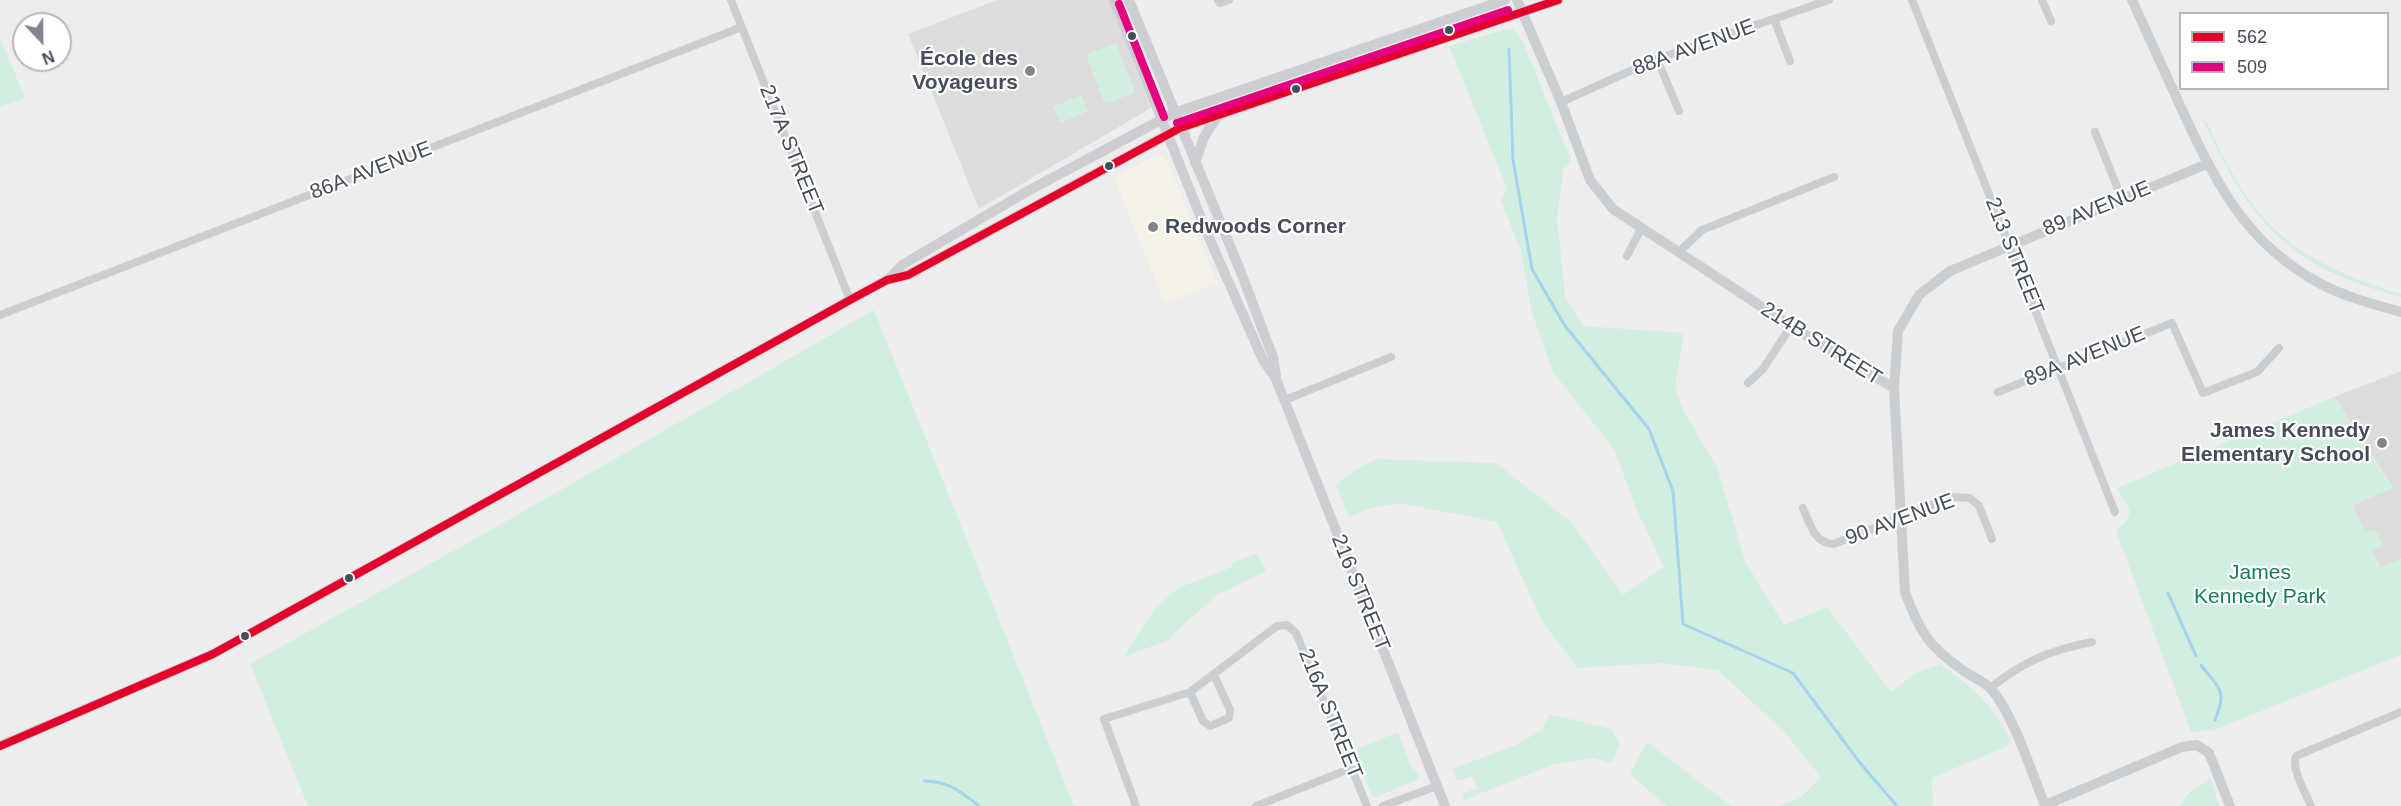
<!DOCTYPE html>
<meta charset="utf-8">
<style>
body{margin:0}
#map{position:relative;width:2401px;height:806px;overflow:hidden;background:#eeeded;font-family:Arial,sans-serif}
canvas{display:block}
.legend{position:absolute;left:2179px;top:12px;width:210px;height:78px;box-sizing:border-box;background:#fff;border:2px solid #b5b7bd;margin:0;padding:8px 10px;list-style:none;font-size:18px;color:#454c5a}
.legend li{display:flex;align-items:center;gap:12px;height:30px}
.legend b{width:30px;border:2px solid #b5b7bd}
.north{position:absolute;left:12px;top:12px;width:60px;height:60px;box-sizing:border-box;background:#fff;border:2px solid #b5b7bd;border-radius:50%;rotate:158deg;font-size:16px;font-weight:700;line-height:24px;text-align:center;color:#454c5a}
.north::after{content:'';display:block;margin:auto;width:21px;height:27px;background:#80848d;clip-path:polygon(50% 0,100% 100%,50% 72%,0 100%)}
</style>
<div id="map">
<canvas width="2401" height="806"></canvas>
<ul class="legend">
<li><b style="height:8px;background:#e4002b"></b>562</li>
<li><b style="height:8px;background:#e5007d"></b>509</li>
</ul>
<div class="north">N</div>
</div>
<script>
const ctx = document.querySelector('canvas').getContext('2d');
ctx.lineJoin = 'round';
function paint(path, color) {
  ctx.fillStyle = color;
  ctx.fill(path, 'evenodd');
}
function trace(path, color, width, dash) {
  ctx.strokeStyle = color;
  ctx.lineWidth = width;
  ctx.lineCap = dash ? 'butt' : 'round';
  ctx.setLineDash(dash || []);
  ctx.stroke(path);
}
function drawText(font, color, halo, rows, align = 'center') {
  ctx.font = font + ' Arial,sans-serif';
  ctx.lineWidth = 4.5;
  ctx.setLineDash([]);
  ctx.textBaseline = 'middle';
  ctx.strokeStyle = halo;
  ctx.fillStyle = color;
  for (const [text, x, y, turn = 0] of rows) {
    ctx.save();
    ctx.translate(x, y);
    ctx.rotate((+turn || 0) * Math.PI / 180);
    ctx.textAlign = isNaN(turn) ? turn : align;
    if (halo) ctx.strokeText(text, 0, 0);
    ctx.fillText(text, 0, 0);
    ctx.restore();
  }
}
const commercial = new Path2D(`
 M1157 155 1167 160 1217 283 1165 304 1114 178Z`);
const education = new Path2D(`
 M997 0H1109L1151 108 979 209 908 34Z
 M2401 371V559L2380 568 2353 505 2393 487 2334 397Z`);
const green = new Path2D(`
 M1507 29H1513L1522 40 1572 162 1564 168 1557 217 1565 297 1583 326 1684 333 1675 387 1685 414 1717 467 1745 561 1784 625 1827 607 1891 692 1916 673 1940 664C1980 694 1988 699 2012 744L1932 778 1933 806H1779L1800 798 1821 777 1784 732 1718 670 1661 663 1578 668 1543 623 1497 522 1399 503 1371 508 1349 517 1336 485 1351 473 1376 459 1496 463 1571 522 1623 595 1664 567 1637 510 1614 449 1553 372 1532 313 1521 251 1501 201 1507 188 1449 46Z
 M0 37 25 98 0 107Z
 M1116 43 1135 92 1105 104 1086 55Z
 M1081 95 1088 111 1060 123 1053 107Z
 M2203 120 2208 124C2253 227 2295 261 2401 294V297C2288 266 2251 224 2203 120Z
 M874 310 1074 806H308L250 664 500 525Z
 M2334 397 2393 488 2353 505 2365 533 2373 530 2378 534 2383 546 2373 551 2380 567 2401 559V655L2214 730 2191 732 2116 531C2140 510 2127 510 2117 488Z
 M1257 553 1266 571 1217 595 1174 633 1169 640 1123 657 1156 608 1178 588 1232 567V563Z
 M1549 714 1611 729 1620 744 1612 763 1593 758 1552 765 1464 800 1462 794 1477 788 1473 776 1457 781 1452 769 1516 745 1542 730Z
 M1396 733 1400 736 1410 765 1418 773 1419 779 1376 797 1372 795 1354 750Z
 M1647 742 1731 806H1666L1630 774Z
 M2210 778 2220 806H2180L2187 795Z`);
const stream = new Path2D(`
 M1509 49 1513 160 1532 269 1565 326 1649 429 1673 491 1683 624 1793 673 1860 763 1897 806
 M2168 593 2196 656
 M2201 665C2218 688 2228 689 2215 720
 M924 781C948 781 960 791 979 806`);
const minor = new Path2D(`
 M731 0 850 300
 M1218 0 1220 3 1229 0
 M1912 0 2115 512
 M2042 0 2051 21
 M1774 19 1790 61
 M1657 59 1679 111
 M1561 102 1657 59 1829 0
 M2095 132 2122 199
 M1678 253 1702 230 1834 177
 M1627 256 1641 229
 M0 315 742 27
 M1748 383 1763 369 1791 326
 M1998 392 2172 323 2203 393 2257 372 2279 348
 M1285 400 1391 357
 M1803 508C1810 524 1814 543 1834 544L1951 497 1970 498 1979 506 1992 539
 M1990 688C2023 662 2050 650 2092 642
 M1190 692 1203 721 1210 726 1229 718 1230 710 1214 675
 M1136 806 1104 719 1190 692 1277 626 1287 625 1296 633 1367 806
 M1256 806 1352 768
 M1383 806 1437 786
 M2311 806C2306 793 2291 770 2296 756L2401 712`);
const tertiary = new Path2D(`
 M1517 0 1561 102 1590 180 1613 209 1791 326 1894 388
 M2132 0C2149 37 2166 75 2183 112 2217 185 2246 243 2319 283 2345 297 2373 304 2401 312
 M2207 164 1950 271 1919 295 1898 331 1894 388 1905 592C1919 631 1929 647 1964 671 1972 677 1984 681 1991 689 2014 715 2031 772 2045 805L2182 747 2197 745 2209 753 2230 806`);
const secondary = new Path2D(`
 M1114 0 1207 233 1263 360 1276 379 1445 806
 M1129 0 1240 270 1273 357 1276 376
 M1195 163 1204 137 1218 115
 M888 280 902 265 1026 192 1174 113 1505 0
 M0 746 213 654 850 300 887 280 908 275 1180 128 1558 0`);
const bus1 = new Path2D(`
 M0 746 213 654 850 300 887 280 908 275 1180 128 1558 0`);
const bus2 = new Path2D(`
 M1119 4 1164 117
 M1177 123 1508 10`);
const markers = [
 [1449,30,5,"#454c5a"],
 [1132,36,5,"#454c5a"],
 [1030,71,6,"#80848d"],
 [1296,89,5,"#454c5a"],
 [1109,166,5,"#454c5a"],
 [1153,227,6,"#80848d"],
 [2382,443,6,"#80848d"],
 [349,578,5,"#454c5a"],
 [245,636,5,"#454c5a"]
];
const streetNames = [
 ["88A AVENUE",1694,48,-20],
 ["217A STREET",791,150,68],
 ["86A AVENUE",371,171,-21],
 ["89 AVENUE",2097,209,-22],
 ["213 STREET",2014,256,68],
 ["214B STREET",1821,344,32],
 ["89A AVENUE",2085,357,-22],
 ["90 AVENUE",1900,520,-20],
 ["216 STREET",1360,593,68],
 ["216A STREET",1330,714,68]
];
const poiNames = [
 ["École des",1018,59],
 ["Voyageurs",1018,83],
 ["Redwoods Corner",1165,227,"left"],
 ["James Kennedy",2370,431],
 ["Elementary School",2370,455]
];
const parkNames = [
 ["James",2260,573],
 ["Kennedy Park",2260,597]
];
paint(commercial, '#f5f3e8');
paint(education, '#dcdcdd');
paint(green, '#d1eee0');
trace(stream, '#a5d2ec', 3);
trace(minor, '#cbced1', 8);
trace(tertiary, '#cbced1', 10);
trace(secondary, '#ccced2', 10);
trace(bus1, '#e4002b', 8);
trace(bus2, '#e5007d', 8);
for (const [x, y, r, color] of markers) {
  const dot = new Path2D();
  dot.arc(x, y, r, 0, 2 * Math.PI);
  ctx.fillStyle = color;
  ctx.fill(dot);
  trace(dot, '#fff', 2);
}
drawText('21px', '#454c5a', '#fff', streetNames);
drawText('bold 21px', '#454c5a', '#fff', poiNames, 'right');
drawText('21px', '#167b58', '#fff', parkNames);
</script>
